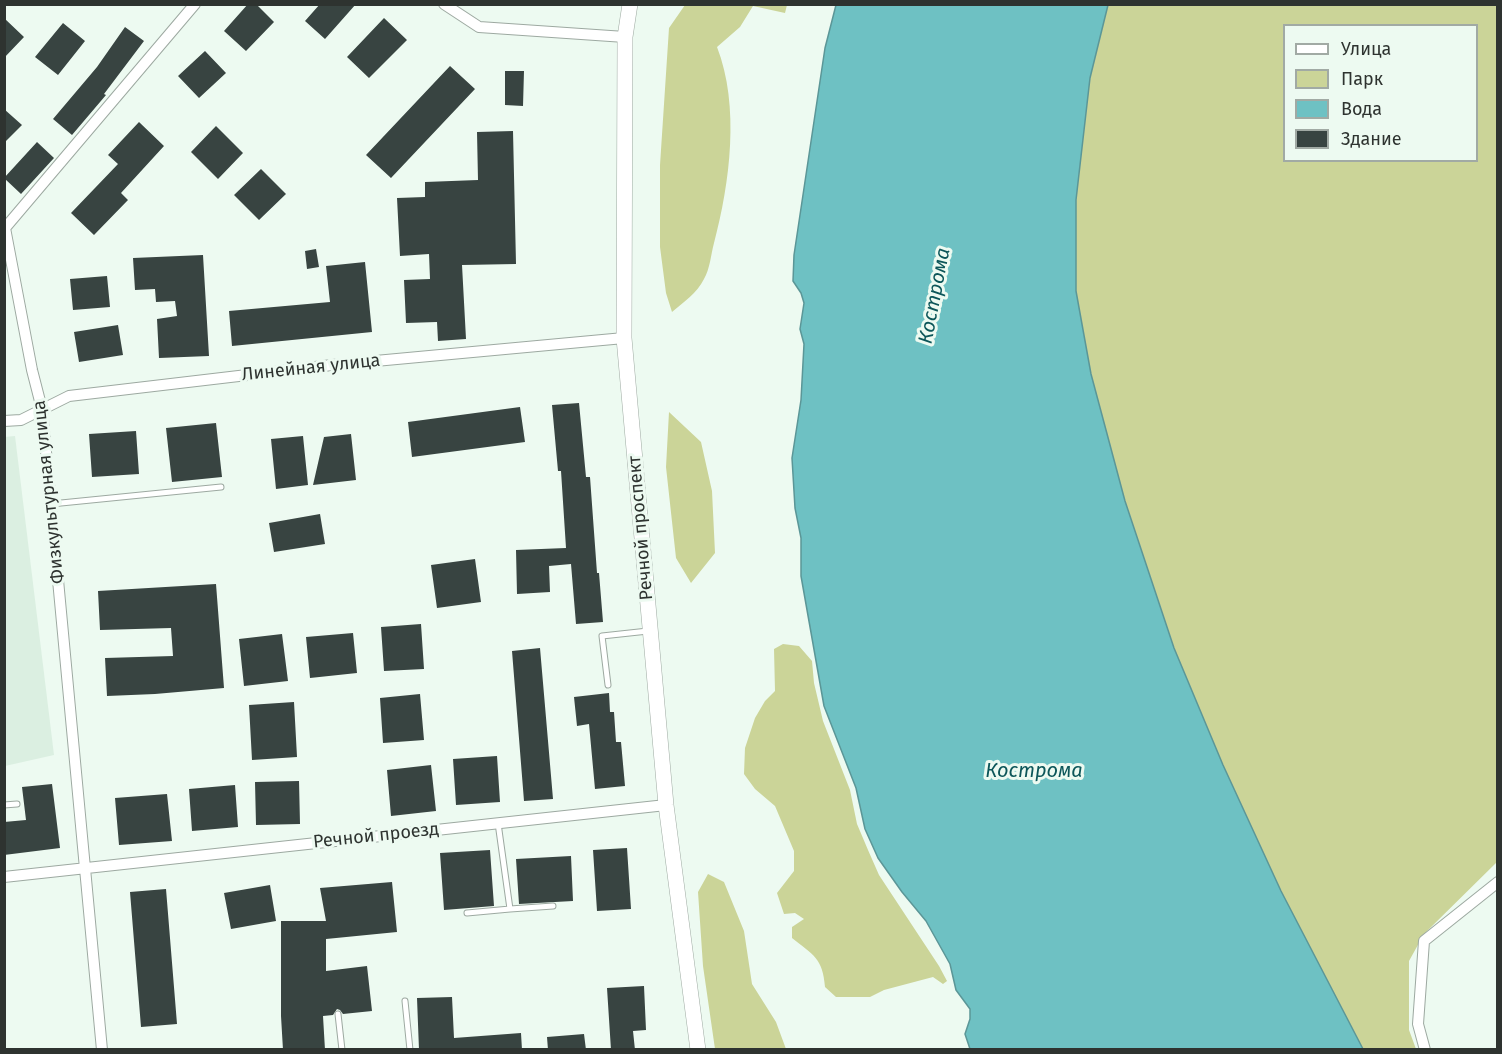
<!DOCTYPE html>
<meta charset="utf-8">
<style>
body{margin:0}
#map{position:relative;width:1502px;height:1054px;overflow:hidden;background:#edfaf1;font-family:"Fira Sans",sans-serif}
canvas{display:block}
.frame{position:absolute;inset:0;border:6px solid #2e3330;pointer-events:none}
.legend{position:absolute;left:1283px;top:24px;width:195px;height:138px;box-sizing:border-box;background:#edfaf1;border:2px solid #a1aaa4;margin:0;padding:8px 10px;list-style:none;font-size:18px;color:#2e3330}
.legend li{display:flex;align-items:center;gap:12px;height:30px}
.legend b{width:30px;border:2px solid #a1aaa4}
</style>
<div id="map">
<canvas width="1502" height="1054"></canvas>
<div class="frame"></div>
<ul class="legend">
<li><b style="height:8px;background:#fff"></b>Улица</li>
<li><b style="height:16px;background:#cbd498"></b>Парк</li>
<li><b style="height:16px;background:#6ec1c3"></b>Вода</li>
<li><b style="height:16px;background:#384441"></b>Здание</li>
</ul>
</div>
<script>
const ctx = document.querySelector('canvas').getContext('2d');
ctx.lineJoin = 'round';
function paint(path, color) {
  ctx.fillStyle = color;
  ctx.fill(path, 'evenodd');
}
function trace(path, color, width, dash) {
  ctx.strokeStyle = color;
  ctx.lineWidth = width;
  ctx.lineCap = dash ? 'butt' : 'round';
  ctx.setLineDash(dash || []);
  ctx.stroke(path);
}
function drawText(font, color, halo, rows, align = 'center') {
  ctx.font = font + ' "Fira Sans",sans-serif';
  ctx.lineWidth = 6;
  ctx.setLineDash([]);
  ctx.textBaseline = 'middle';
  ctx.strokeStyle = halo;
  ctx.fillStyle = color;
  for (const [text, x, y, turn = 0] of rows) {
    ctx.save();
    ctx.translate(x, y);
    ctx.rotate((+turn || 0) * Math.PI / 180);
    ctx.textAlign = isNaN(turn) ? turn : align;
    if (halo) ctx.strokeText(text, 0, 0);
    ctx.fillText(text, 0, 0);
    ctx.restore();
  }
}
const built = new Path2D(`
 M15 436 54 755 5 766 4 437Z`);
const green = new Path2D(`
 M685 5H787L785 13 753 6 740 27 717 47C740 106 730 183 714 243 711 254 710 269 704 279 697 293 684 302 672 312L666 293 660 247V165L669 28Z
 M1108 5H1497V862L1424 934 1409 961V1030L1416 1049H1363L1281 891 1223 765 1174 648 1125 501 1091 374 1076 291V200L1090 78ZM1284 26H1476V160H1284Z
 M669 412 701 442 712 491 715 553 691 583 676 558 666 467Z
 M783 644 799 646 812 661 814 683 823 721 850 790 857 824 868 850 879 875 939 966 947 981 943 984 933 977 884 990 870 997H836L825 987C823 958 813 955 792 938V927L804 919 795 913 784 914 777 893 794 871V851L775 806 755 789 744 774 745 748 755 718 765 701 775 691 774 649Z
 M708 874 724 882 744 931 752 984 776 1022 786 1049H715L703 966 698 892Z`);
const water = new Path2D(`
 M836 5H1108L1090 78 1076 200V291L1091 374 1125 501 1174 648 1223 765 1281 891 1363 1049H970L965 1034 970 1019V1009L956 990 950 964 926 921 902 892 878 858 865 829 856 788 824 706 801 576V538L795 508 792 458 801 400 804 344 800 329 804 303 801 293 793 281 794 255 825 48Z`);
const building = new Path2D(`
 M248 4H256L274 22 246 51 224 31Z
 M320 4H356L325 39 305 21Z
 M4 18 24 37 4 58Z
 M384 18 407 40 369 78 347 57Z
 M63 23 85 41 58 75 35 57Z
 M125 27 144 41 104 94 106 95 72 135 53 119 97 67Z
 M205 51 226 73 199 98 178 76Z
 M450 66 475 89 391 178 366 155Z
 M505 71H524L523 106 505 105Z
 M4 109 22 125 4 143Z
 M139 122 164 146 121 193 128 200 94 235 71 213 118 164 108 155Z
 M216 126 243 153 218 179 191 152Z
 M513 131 516 264 462 265 466 339 438 341 437 322 406 323 404 280 430 279 429 254 400 256 397 198 425 197V182L478 180 477 132Z
 M37 142 54 158 21 194 4 178Z
 M261 169 286 194 259 220 234 195Z
 M316 249 319 267 307 269 305 251Z
 M203 255 209 356 159 358 157 319 177 316 175 301 156 302 155 289 135 290 133 258Z
 M365 262 372 332 232 346 229 311 330 302 326 266Z
 M107 276 110 307 73 310 70 279Z
 M118 325 123 355 79 362 74 332Z
 M579 403 586 477H590L597 573H599L603 622 576 624 571 564 549 566 550 592 517 594 516 550 566 548 561 471H558L552 405Z
 M520 407 525 442 412 457 408 422Z
 M216 423 222 477 172 482 166 428Z
 M136 431 139 474 92 477 89 434Z
 M351 434 356 480 313 485 324 437Z
 M303 436 308 485 276 489 271 439Z
 M320 514 325 544 274 552 269 523Z
 M475 559 481 602 437 608 431 565Z
 M216 584 224 688 155 694 107 696 105 658 173 656 171 628 100 630 98 591Z
 M421 624 424 669 384 671 381 627Z
 M353 633 357 673 310 678 306 637Z
 M282 634 288 681 244 686 239 639Z
 M540 648 553 799 524 801 512 651Z
 M609 693 610 712H614L616 742H621L625 786 595 789 589 724 577 726 574 697Z
 M420 694 424 740 383 743 380 698Z
 M294 702 297 757 252 760 249 705Z
 M497 756 500 802 456 805 453 759Z
 M431 765 436 811 391 816 387 770Z
 M299 781 300 824 256 825 255 782Z
 M52 784 60 848 4 855V822L26 820 22 787Z
 M235 785 238 827 192 831 189 789Z
 M167 794 172 841 119 845 115 798Z
 M627 848 631 909 597 911 593 850Z
 M490 850 494 906 444 910 440 853Z
 M571 856 573 901 519 904 516 859Z
 M392 882 397 932 326 939V971L367 966 372 1011 343 1014 340 1010 337 1009 333 1015 323 1016 325 1050H283L281 1016V921H326L320 888Z
 M270 885 276 921 231 929 224 893Z
 M166 889 177 1024 141 1027 130 892Z
 M644 986 646 1030 633 1031 635 1050H611L607 988Z
 M452 997 454 1038 521 1033 522 1050H419L417 998Z
 M584 1034 586 1050H548L547 1037Z`);
const lane = new Path2D(`
 M51 504 221 487
 M608 685 602 636 648 631
 M4 805 17 804
 M498 823 510 909 553 906
 M467 913 510 909
 M405 1001 410 1050
 M338 1014 342 1050`);
const street = new Path2D(`
 M444 4 479 27 625 37
 M4 421 21 420 69 396 332 365 624 338
 M4 877 666 805
 M102 1050 42 409 32 370 5 228 195 4
 M1425 1050 1418 1024 1424 941 1498 882`);
const secondary = new Path2D(`
 M630 4 625 37 624 338 666 805 698 1050`);
const streetNames = [
 ["Линейная улица",311,368,-6],
 ["Физкультурная улица",49,492,-96],
 ["Речной проспект",641,528,-95],
 ["Речной проезд",376,836,-6]
];
const waterNames = [
 ["Кострома",935,296,-79],
 ["Кострома",1034,771]
];
paint(built, '#dbefe1');
paint(green, '#cbd498');
paint(water, '#6ec1c3');
trace(water, '#5b9697', 1.5);
paint(building, '#384441');
trace(lane, '#9da9a1', 7);
trace(street, '#9da9a1', 12);
trace(secondary, '#9da9a1', 16);
trace(lane, '#fff', 5);
trace(street, '#fff', 10);
trace(secondary, '#fff', 15);
drawText('18px', '#2e3330', '#edfaf1', streetNames);
drawText('italic 20px', '#0c5659', '#edfaf1', waterNames);
</script>
